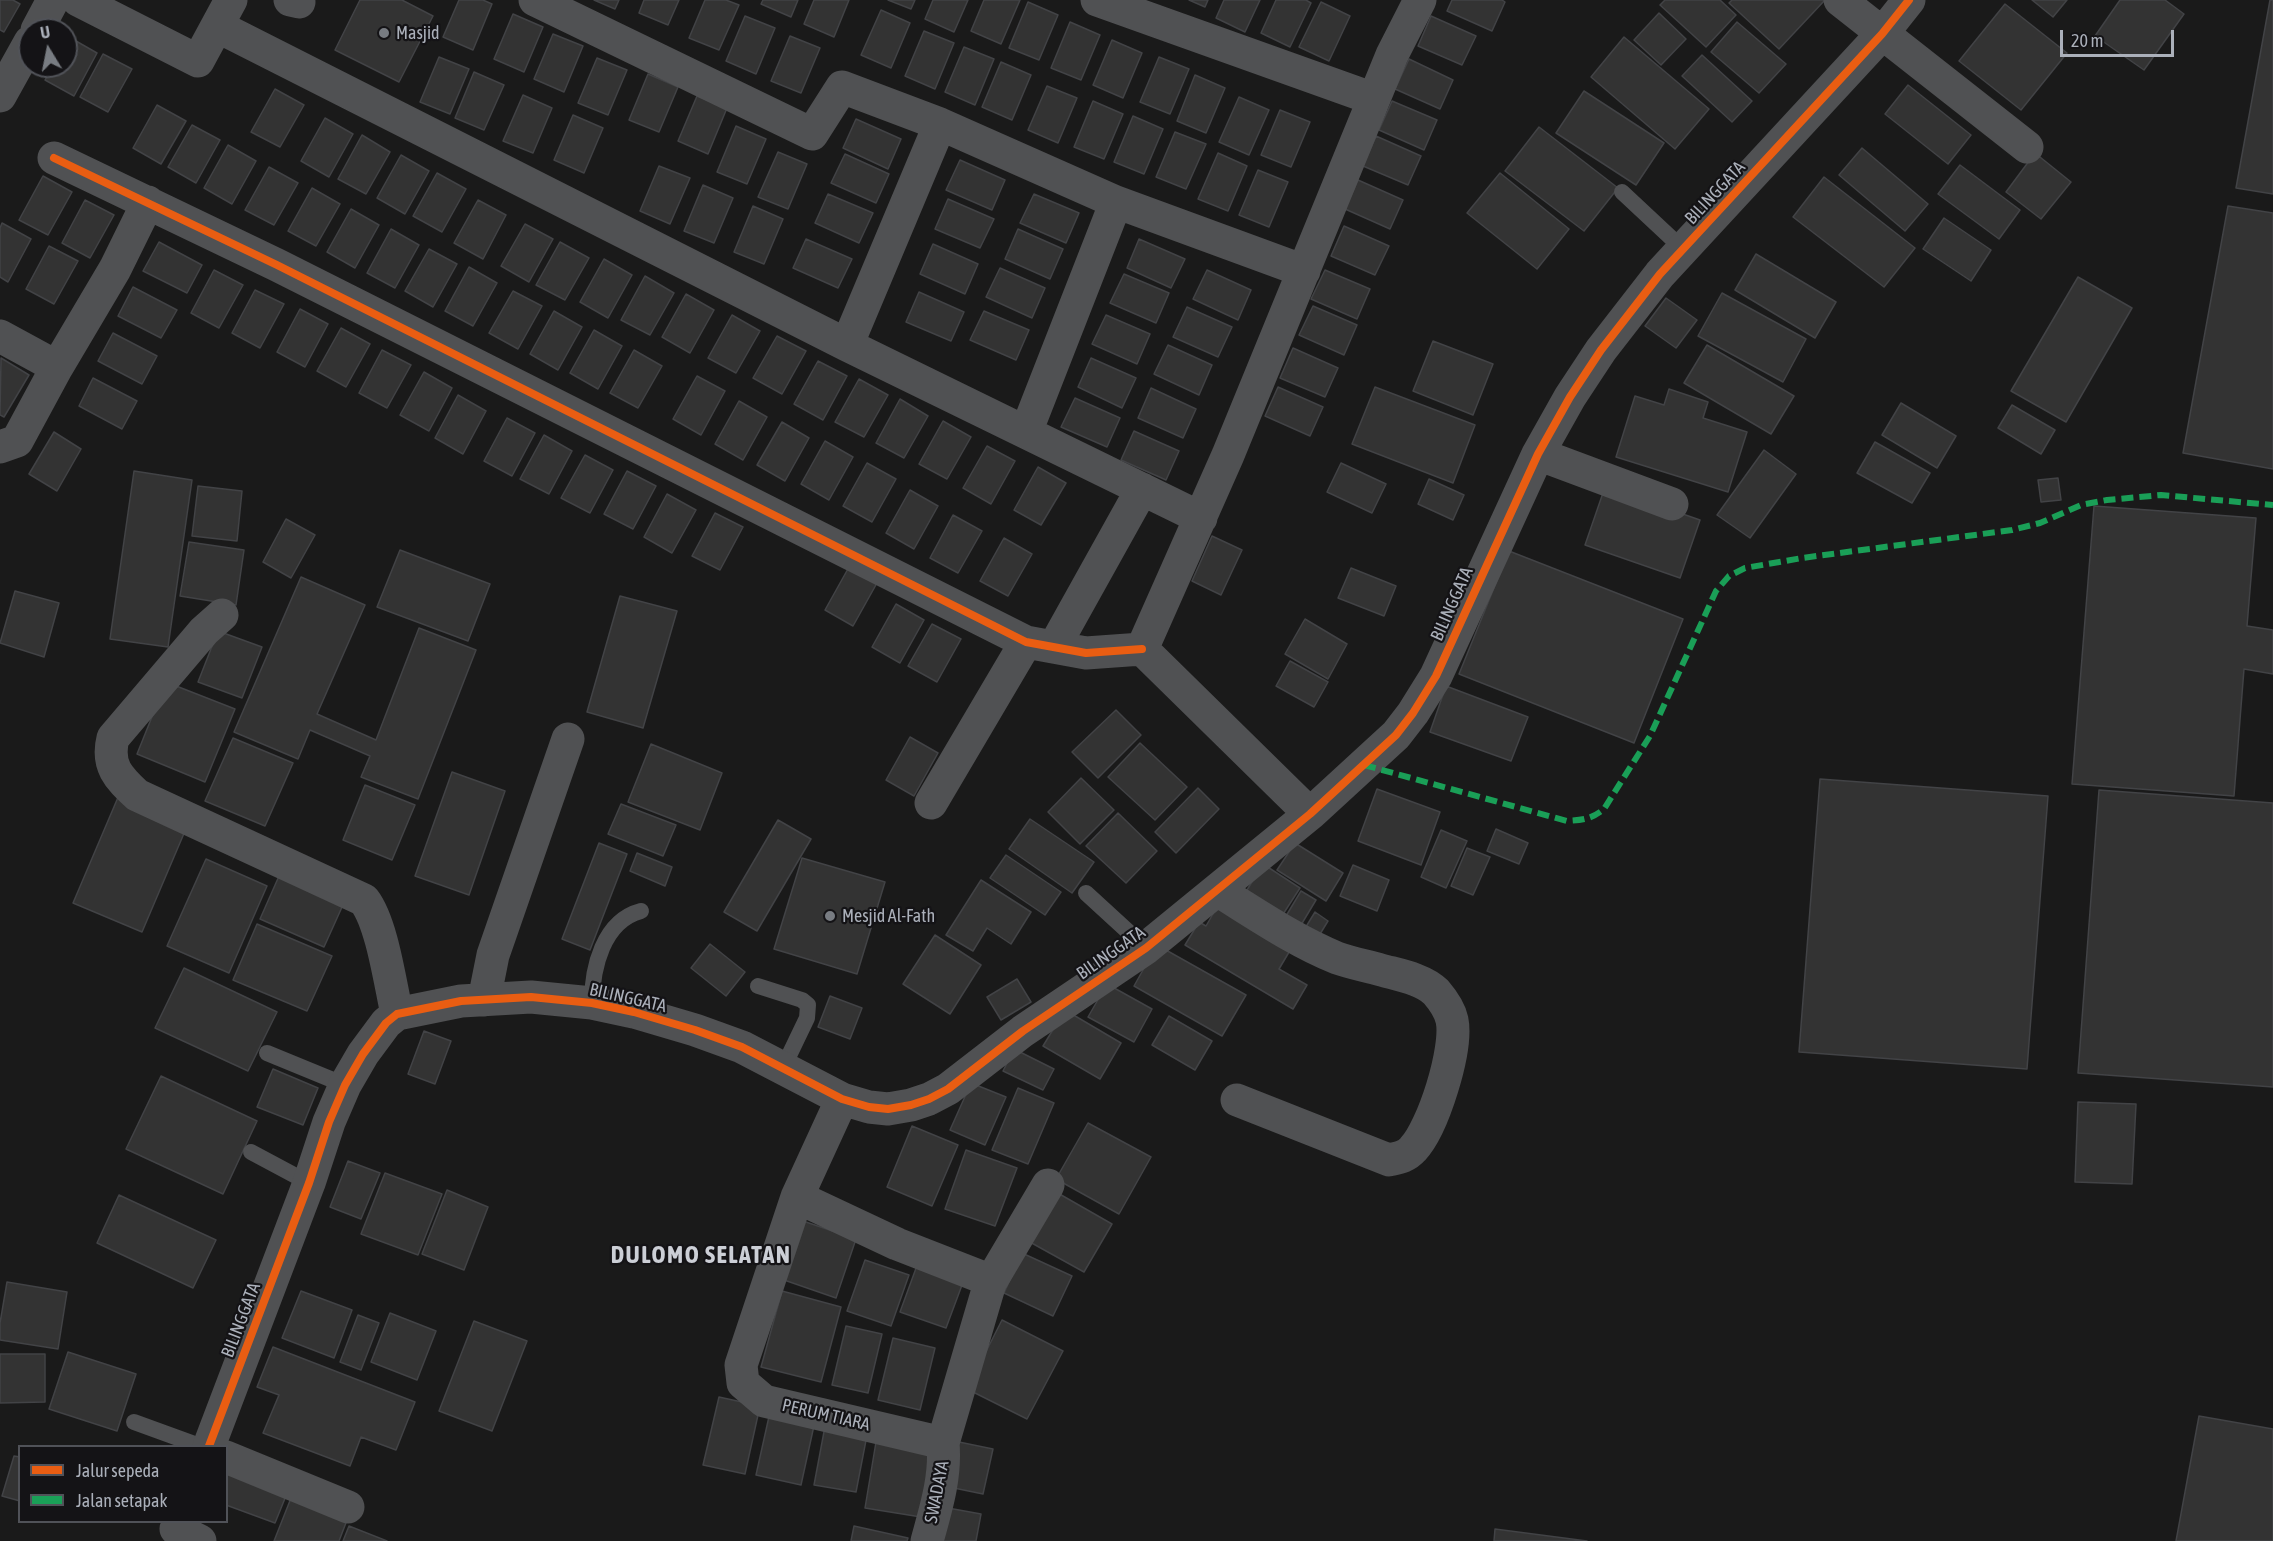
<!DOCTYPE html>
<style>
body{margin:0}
#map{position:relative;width:2273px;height:1541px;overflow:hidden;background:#1a1a1a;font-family:"Asap Condensed",sans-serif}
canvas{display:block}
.legend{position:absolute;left:18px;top:1445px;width:210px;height:78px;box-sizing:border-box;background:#141316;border:2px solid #505258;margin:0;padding:8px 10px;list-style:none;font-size:18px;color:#abb0ba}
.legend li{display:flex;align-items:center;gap:12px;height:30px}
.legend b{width:30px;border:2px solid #505258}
.north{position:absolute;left:18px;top:18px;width:60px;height:60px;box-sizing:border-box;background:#141316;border:2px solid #505258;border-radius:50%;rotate:350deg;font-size:16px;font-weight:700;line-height:24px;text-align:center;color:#abb0ba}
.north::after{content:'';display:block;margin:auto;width:21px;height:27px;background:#787c82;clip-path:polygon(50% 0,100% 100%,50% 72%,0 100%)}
.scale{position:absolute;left:2060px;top:30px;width:114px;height:27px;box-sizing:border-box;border:3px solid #abb0ba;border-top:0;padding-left:8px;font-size:18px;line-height:21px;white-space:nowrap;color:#abb0ba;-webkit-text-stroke:4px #141316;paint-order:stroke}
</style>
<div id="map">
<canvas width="2273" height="1541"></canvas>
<ul class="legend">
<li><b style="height:8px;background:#e95d12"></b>Jalur sepeda</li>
<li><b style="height:8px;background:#1a9f57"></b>Jalan setapak</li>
</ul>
<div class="north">U</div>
<div class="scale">20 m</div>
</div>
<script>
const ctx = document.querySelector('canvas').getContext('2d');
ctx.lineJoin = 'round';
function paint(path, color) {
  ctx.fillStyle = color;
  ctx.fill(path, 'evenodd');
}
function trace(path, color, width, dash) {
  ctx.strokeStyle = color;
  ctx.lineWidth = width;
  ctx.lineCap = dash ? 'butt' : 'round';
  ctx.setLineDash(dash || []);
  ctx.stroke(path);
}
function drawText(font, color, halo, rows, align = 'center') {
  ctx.font = font + ' "Asap Condensed",sans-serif';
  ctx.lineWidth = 4.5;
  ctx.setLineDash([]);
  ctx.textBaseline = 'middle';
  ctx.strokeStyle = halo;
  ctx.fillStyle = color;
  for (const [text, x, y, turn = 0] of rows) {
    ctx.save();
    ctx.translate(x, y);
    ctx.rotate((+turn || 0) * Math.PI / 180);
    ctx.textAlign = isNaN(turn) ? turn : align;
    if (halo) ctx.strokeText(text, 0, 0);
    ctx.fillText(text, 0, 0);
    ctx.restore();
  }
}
const building = new Path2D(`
 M0 0H13L20 4 4 32 0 30Z
 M360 0H402L433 16 399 82 335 50Z
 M459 0H483L492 4 473 50 443 37Z
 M594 0H619L615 9Z
 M644 0H679L668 25 639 13Z
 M705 0H726L739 5 719 50 689 38Z
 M763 0H798L791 17 761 4Z
 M814 0H849L834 37 804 24Z
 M888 0H915L911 9Z
 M933 0H968L954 32 925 19Z
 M984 0H1020L1001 44 971 31Z
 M1189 0H1208L1205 7Z
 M1224 0H1260L1245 32 1216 18Z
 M1276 0H1306L1311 3 1290 47 1261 33Z
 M1452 0H1502L1505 2 1492 31 1447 11Z
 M1665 0H1720L1736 15 1706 47 1660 5Z
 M1732 0H1825L1779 49 1729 3Z
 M2032 0H2067L2053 17Z
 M2120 0H2165L2184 14 2144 70 2095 36Z
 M2270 0H2273V194L2236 188Z
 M1028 2 1058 15 1039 60 1009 48Z
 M1321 2 1350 16 1329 61 1299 47Z
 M2005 4 2067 53 2021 110 1959 61Z
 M881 10 910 23 891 68 861 55Z
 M1659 13 1686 39 1661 65 1634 40Z
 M513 14 543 27 524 72 494 59Z
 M745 16 775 28 756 74 726 61Z
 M1431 16 1476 36 1462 65 1418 46Z
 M1070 22 1100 35 1081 80 1051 68Z
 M1737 22 1786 64 1759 93 1711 52Z
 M924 31 954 43 935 89 905 76Z
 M553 34 583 46 564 92 534 79Z
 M790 36 820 48 801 93 771 81Z
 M69 37 97 53 74 96 45 80 53 66H66V42Z
 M1624 37 1709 109 1675 149 1591 77Z
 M1112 40 1142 53 1123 98 1093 85Z
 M964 47 994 59 975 105 945 92Z
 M103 54 132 69 108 112 80 97Z
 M1702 55 1752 101 1732 122 1682 76Z
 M439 57 469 69 450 114 420 102Z
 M1159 57 1189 69 1170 114 1140 102Z
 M597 58 627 70 608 115 578 103Z
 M1409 59 1453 80 1440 109 1395 89Z
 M1001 62 1031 75 1012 120 982 107Z
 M474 72 504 85 484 130 455 118Z
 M648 74 678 87 659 132 629 120Z
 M1195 75 1225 88 1206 133 1177 121Z
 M1908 85 1971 135 1948 164 1885 114Z
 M1047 86 1077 98 1058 143 1028 130Z
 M275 89 304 105 280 147 251 132Z
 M1584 91 1664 143 1636 185 1556 133Z
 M523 95 552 108 533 153 503 141Z
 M697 96 727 108 708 154 678 141Z
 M1239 97 1269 110 1249 155 1219 142Z
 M1093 101 1123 114 1104 159 1074 147Z
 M1392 101 1437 120 1424 150 1379 130Z
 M157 105 186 121 161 164 133 148Z
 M1280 110 1310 122 1291 167 1261 155Z
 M573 115 603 128 584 173 554 160Z
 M1133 116 1163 129 1144 174 1114 162Z
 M325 118 353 134 329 177 301 161Z
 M856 119 901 139 888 169 843 148Z
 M192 125 220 140 196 183 168 167Z
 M736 126 766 139 747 184 717 172Z
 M1539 127 1618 188 1584 231 1505 171Z
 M1175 132 1206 144 1186 189 1156 177Z
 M362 135 390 152 366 194 338 179Z
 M1376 136 1421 156 1408 185 1363 166Z
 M228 145 256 161 232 204 204 188Z
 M1862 148 1928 204 1905 231 1839 175Z
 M778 152 807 164 788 209 758 197Z
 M1218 153 1247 166 1228 211 1198 199Z
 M2035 153 2071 182 2041 219 2006 192Z
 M845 154 889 174 876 203 831 183Z
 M401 155 429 171 405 214 377 198Z
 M960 160 1005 180 992 210 946 190Z
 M1960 165 2020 210 1999 239 1938 194Z
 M659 166 690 178 670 224 640 211Z
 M269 167 298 183 274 225 245 210Z
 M1258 170 1288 182 1269 227 1239 215Z
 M437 173 466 189 442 232 413 216Z
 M1500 173 1569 229 1537 269 1467 213Z
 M43 176 72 192 48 235 19 220Z
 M1824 177 1915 248 1884 287 1793 217Z
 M1358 180 1403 200 1390 229 1345 209Z
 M703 185 733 198 714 243 684 231Z
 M312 188 340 204 316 246 288 231Z
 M828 194 873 213 859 243 815 223Z
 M1034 194 1079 213 1066 243 1020 223Z
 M948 199 994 219 980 248 935 229Z
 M85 200 114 215 90 258 62 243Z
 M478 200 506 215 483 259 454 243Z
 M753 206 783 219 764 264 734 252Z
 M2228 206 2273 213V469L2183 453Z
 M351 209 379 225 355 268 327 252Z
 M1944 218 1991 250 1971 281 1923 249Z
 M2 223 31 239 8 282 0 277V228Z
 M525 224 553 239 529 282 501 266Z
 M1344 226 1389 246 1375 275 1331 256Z
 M391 229 419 245 395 288 367 273Z
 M1018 229 1063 249 1050 279 1005 259Z
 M806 239 852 259 838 288 793 268Z
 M1139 239 1185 259 1171 288 1127 268Z
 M159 242 202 265 187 293 143 271Z
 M560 242 589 258 565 300 536 285Z
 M933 244 978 264 965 294 920 274Z
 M49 246 78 261 54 304 26 289Z
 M429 249 457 264 433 307 405 291Z
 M1756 254 1836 302 1815 338 1735 290Z
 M604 259 632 275 608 318 580 302Z
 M469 267 497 283 473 326 445 311Z
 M1000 268 1045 288 1032 318 986 297Z
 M214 270 243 285 219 328 191 313Z
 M1207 270 1251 290 1238 320 1193 299Z
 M1325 270 1370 289 1357 319 1311 299Z
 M1124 274 1169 293 1156 323 1110 303Z
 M645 276 674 293 650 335 621 320Z
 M2078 277 2132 308 2066 422 2011 391Z
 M133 287 177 310 161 338 118 316Z
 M255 290 284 304 260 348 232 333Z
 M513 291 542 306 518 349 489 333Z
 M919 292 964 312 951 341 906 322Z
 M1722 293 1806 339 1783 382 1698 336Z
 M686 294 714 310 690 353 662 337Z
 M1666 298 1697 320 1676 348 1645 326Z
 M1313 306 1357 325 1344 355 1299 335Z
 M1187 307 1232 327 1218 357 1173 337Z
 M300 309 328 324 305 367 277 352Z
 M554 311 582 327 558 370 530 354Z
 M984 311 1029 330 1016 360 970 340Z
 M732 315 760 331 736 373 708 358Z
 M1106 315 1150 334 1137 364 1092 344Z
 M341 328 370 344 346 387 317 371Z
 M594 330 622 346 598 389 570 373Z
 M113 333 157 356 142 384 98 361Z
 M777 336 806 351 782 394 753 378Z
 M1433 341 1493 364 1473 415 1413 391Z
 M1168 345 1212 365 1199 395 1154 374Z
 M1707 345 1794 396 1771 434 1684 383Z
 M1293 348 1338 368 1325 397 1280 378Z
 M382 350 411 365 387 408 359 393Z
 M634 350 662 366 638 408 610 393Z
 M1 358 29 375 4 417 0 415Z
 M1091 358 1136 378 1122 408 1078 387Z
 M818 361 847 376 823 420 794 404Z
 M424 372 452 388 429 431 400 415Z
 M697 376 725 391 701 435 673 419Z
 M93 378 137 401 122 429 79 406Z
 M859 379 888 395 864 437 835 422Z
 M1278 387 1323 407 1310 436 1265 416Z
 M1375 387 1475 425 1453 483 1352 444Z
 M1151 388 1196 409 1183 438 1138 418Z
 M1669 389 1708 402 1703 418 1747 432 1728 492 1616 457 1635 396 1664 405Z
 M458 395 486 411 463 454 435 438Z
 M1075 398 1120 418 1107 447 1061 427Z
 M900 399 928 416 904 458 876 443Z
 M739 401 767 417 743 460 715 444Z
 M1901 403 1956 436 1937 468 1882 435Z
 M2012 405 2055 430 2041 454 1998 428Z
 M507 418 535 433 512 476 484 461Z
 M943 421 971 437 947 479 919 464Z
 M782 422 809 438 785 481 757 465Z
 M1134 431 1179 451 1166 480 1121 460Z
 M54 432 81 449 57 491 29 474Z
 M544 435 572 451 549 494 520 479Z
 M825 441 853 457 829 500 801 484Z
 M1875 442 1930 473 1912 503 1857 473Z
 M987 446 1015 461 991 504 963 488Z
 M1764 450 1796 474 1750 538 1717 515Z
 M585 455 613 470 590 513 561 498Z
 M867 463 896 479 872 522 843 506Z
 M1341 463 1386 484 1372 513 1327 492Z
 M1038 467 1066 483 1041 525 1014 510Z
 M134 471 192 480 168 647 110 639Z
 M627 471 656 486 633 529 604 514Z
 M2058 478 2061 500 2041 502 2038 480Z
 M1429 479 1464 495 1453 520 1418 504Z
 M198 486 242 491 237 541 192 536Z
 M1605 487 1700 520 1680 578 1585 545Z
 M910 490 938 506 914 549 886 533Z
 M667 494 696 510 672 553 644 537Z
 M2094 506 2256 518 2247 626 2273 630V674L2244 669 2234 796 2072 784Z
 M715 513 743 527 720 570 692 556Z
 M953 515 982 531 958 573 930 558Z
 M286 519 315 535 291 578 263 562Z
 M1212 536 1242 550 1221 595 1192 581Z
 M1004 538 1032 554 1008 596 980 581Z
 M189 542 244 550 236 605 180 596Z
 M400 550 490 584 468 641 377 607Z
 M1509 551 1683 619 1634 743 1459 674Z
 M849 567 877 583 853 626 825 610Z
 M1351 568 1396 586 1384 616 1338 598Z
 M301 577 365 605 317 714 376 740 419 628 476 650 418 799 361 777 370 756 310 730 298 759 234 732Z
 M15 591 59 603 44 657 0 643Z
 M620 596 677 611 643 728 587 712Z
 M896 604 924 620 900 663 872 647Z
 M1305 619 1347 644 1328 679 1285 654Z
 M932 624 961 639 937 682 908 666Z
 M218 631 262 647 242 698 198 682Z
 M1290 661 1328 682 1314 707 1276 686Z
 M166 682 235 709 205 782 137 754Z
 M1446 686 1528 717 1511 761 1430 732Z
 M1116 710 1141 735 1098 778 1072 752Z
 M910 737 938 753 914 796 886 780Z
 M233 738 293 763 265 826 205 801Z
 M1140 743 1187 787 1155 820 1108 777Z
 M651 744 722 773 700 830 628 802Z
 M452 772 505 791 469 895 415 876Z
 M1081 778 1114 810 1080 844 1048 812Z
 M1820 779 2048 796 2027 1069 1799 1052Z
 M365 785 415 805 392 860 343 840Z
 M1198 788 1219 809 1176 853 1155 832Z
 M1377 789 1440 812 1421 865 1358 841Z
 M2099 790 2273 803V1087L2078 1073Z
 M119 795 188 824 142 932 73 903Z
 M621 804 676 825 663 856 608 834Z
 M1118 813 1157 851 1126 883 1086 846Z
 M1030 819 1094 862 1072 893 1009 849Z
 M778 820 811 839 757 931 724 912Z
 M1496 829 1528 843 1519 864 1487 851Z
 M1441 830 1467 841 1446 888 1421 877Z
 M599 843 627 854 590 950 562 939Z
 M1295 843 1343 873 1326 901 1277 870Z
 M1467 848 1490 857 1473 895 1451 886Z
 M637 853 672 867 665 886 630 871Z
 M1006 855 1061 892 1045 915 990 878Z
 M802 858 885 882 857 974 774 949Z
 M206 859 267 886 229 973 167 946Z
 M1263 864 1300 888 1278 922 1242 898Z
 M1353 865 1389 880 1377 911 1340 896Z
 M283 867 347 896 324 947 260 919Z
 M981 880 1031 912 1011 944 987 928 973 951 946 935Z
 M1301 891 1316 900 1298 930 1283 921Z
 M1221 900 1295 942 1279 969 1307 985 1293 1009 1185 945 1199 922 1206 926Z
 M1315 912 1328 921 1317 939 1304 930Z
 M257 924 332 956 307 1011 233 980Z
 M935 935 981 965 950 1014 903 984Z
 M710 944 745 972 726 996 691 968Z
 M1157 945 1246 995 1222 1036 1134 986Z
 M184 968 277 1012 248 1071 155 1028Z
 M1017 979 1031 1002 1001 1020 987 997Z
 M1107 984 1152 1009 1134 1042 1088 1017Z
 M830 996 862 1008 850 1039 818 1027Z
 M1065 1010 1121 1043 1100 1079 1043 1046Z
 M1169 1016 1212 1041 1195 1070 1152 1045Z
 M424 1031 451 1041 435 1084 408 1074Z
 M1014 1049 1054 1069 1043 1090 1003 1071Z
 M273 1069 318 1088 303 1125 257 1107Z
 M161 1076 257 1121 223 1194 126 1149Z
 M971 1083 1006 1097 985 1145 950 1130Z
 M1018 1088 1054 1103 1028 1164 992 1150Z
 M2078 1102 2136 1104 2132 1184 2075 1182Z
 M1088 1123 1151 1157 1119 1214 1056 1179Z
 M912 1126 958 1145 932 1206 887 1187Z
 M966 1150 1017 1168 995 1226 945 1209Z
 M348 1161 380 1173 361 1219 330 1207Z
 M385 1173 442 1194 418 1255 361 1234Z
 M447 1190 488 1207 464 1270 422 1254Z
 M1056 1192 1112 1224 1084 1272 1028 1241Z
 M119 1195 216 1240 193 1288 97 1243Z
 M803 1221 856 1239 836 1298 784 1280Z
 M1022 1253 1072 1276 1053 1316 1004 1293Z
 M865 1260 909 1275 891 1326 847 1311Z
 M919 1260 965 1277 946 1328 900 1312Z
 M7 1282 67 1292 58 1349 0 1340V1323Z
 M301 1291 352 1310 334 1358 282 1338Z
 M782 1291 841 1307 821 1382 761 1367Z
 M390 1313 436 1331 417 1380 371 1362Z
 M358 1315 379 1323 361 1370 340 1362Z
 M1002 1320 1063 1351 1027 1419 967 1389Z
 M474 1321 527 1341 492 1431 439 1411Z
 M846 1326 882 1334 868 1393 832 1385Z
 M893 1338 935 1348 920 1410 878 1400Z
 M273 1347 415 1402 396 1450 361 1437 350 1466 263 1433 279 1395 257 1387Z
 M68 1352 136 1374 117 1431 49 1409Z
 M0 1354H45V1402L0 1403Z
 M719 1397 760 1406 745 1474 703 1465Z
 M770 1412 815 1421 801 1485 756 1475Z
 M2199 1416 2273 1429V1541H2176Z
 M826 1421 868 1430 856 1492 814 1485Z
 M876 1442 933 1451 921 1517 865 1508Z
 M959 1442 993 1449 983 1494 949 1487Z
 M14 1456 20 1457V1501L2 1496Z
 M226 1463 290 1486 275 1523 226 1505Z
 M293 1493 349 1515 339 1541H274Z
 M948 1508 981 1514 976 1541H941Z
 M349 1526 387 1541H343Z
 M854 1526 908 1538 907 1541H851Z
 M1495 1529 1587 1541H1494Z`);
const service = new Path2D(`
 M1622 192 1683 249
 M1086 893 1146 948
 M758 986 802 1000 808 1005 807 1018 783 1068
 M592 1003C592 968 603 921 641 911
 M267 1053 345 1085
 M251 1152 309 1183
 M134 1422 200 1446`);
const minor = new Path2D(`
 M78 0 198 61 231 0
 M290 0 299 2
 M535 0 812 134 842 87 940 124
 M1097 0 1374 99
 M1840 0 2027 147
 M217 26 847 345 1201 518
 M37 30 53 0
 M0 96 30 42
 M54 158 277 265 1026 642 1086 653 1142 649
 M0 336 57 367
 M847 345 940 124 1116 202 1304 271
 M1026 432 1116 202
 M0 447 17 441 57 367 115 269 148 202
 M1538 454 1672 504
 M222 615 204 631 113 738C106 766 119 778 137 795L364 900C382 923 390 983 397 1014
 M1054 647 1142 489
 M931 803 1026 642
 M1310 814 1142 649 1228 455 1392 55 1420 0
 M1217 890C1256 914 1295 941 1337 958 1351 963 1367 966 1381 970 1399 975 1423 979 1436 992 1442 999 1450 1011 1452 1020 1458 1049 1433 1128 1413 1149 1406 1157 1398 1158 1389 1160L1237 1100
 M484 1000 493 955 568 739
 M842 1099 797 1197 741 1365 743 1383 764 1401 943 1443 990 1283
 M797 1197 897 1244 979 1276 990 1283 1048 1185
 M209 1446 309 1183 329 1122 345 1085 363 1054 386 1023 397 1014 461 1001 531 997 592 1003 634 1012 695 1030 742 1047 842 1099 869 1107 888 1109 911 1105 929 1099 948 1089 1023 1031 1146 948 1310 814 1396 735 1413 713 1436 676 1538 454 1570 397 1601 350 1660 274 1882 34 1909 0
 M226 1457 348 1507
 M176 1529 200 1541
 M927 1541C936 1508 946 1477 943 1443`);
const quiet = new Path2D(`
 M1364 765 1567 821C1583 820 1592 819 1604 809L1650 736 1716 591 1729 576 1745 568 1802 558 2012 530 2040 523 2081 505 2107 500 2161 495 2273 505`);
const cycleway = new Path2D(`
 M54 158 277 265 1026 642 1086 653 1142 649
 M209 1446 309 1183 329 1122 345 1085 363 1054 386 1023 397 1014 461 1001 531 997 592 1003 634 1012 695 1030 742 1047 842 1099 869 1107 888 1109 911 1105 929 1099 948 1089 1023 1031 1146 948 1310 814 1396 735 1413 713 1436 676 1538 454 1570 397 1601 350 1660 274 1882 34 1909 0`);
const markers = [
 [384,33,6,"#787c82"],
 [830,916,6,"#787c82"]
];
const poiNames = [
 ["Masjid",396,33],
 ["Mesjid Al-Fath",842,916]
];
const streetNames = [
 ["BILINGGATA",1715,193,-47],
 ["BILINGGATA",1452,604,-66],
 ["BILINGGATA",1111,953,-35],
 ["BILINGGATA",628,998,13],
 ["BILINGGATA",241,1320,-69],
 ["PERUM TIARA",826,1415,13],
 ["SWADAYA",937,1492,-79]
];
const districtNames = [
 ["DULOMO SELATAN",701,1255]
];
paint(building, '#333');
trace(building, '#424346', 1.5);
trace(service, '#505153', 16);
trace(minor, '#505153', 33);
trace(quiet, '#1a9f57', 6, [12, 6]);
trace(cycleway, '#e95d12', 8);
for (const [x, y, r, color] of markers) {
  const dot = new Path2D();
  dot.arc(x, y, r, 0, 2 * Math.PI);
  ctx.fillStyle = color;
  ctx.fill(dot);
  trace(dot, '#141316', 2);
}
drawText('18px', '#abb0ba', '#141316', poiNames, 'left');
drawText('18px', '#abb0ba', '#141316', streetNames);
ctx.letterSpacing = '1.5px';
drawText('bold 24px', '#cccfd6', '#141316', districtNames);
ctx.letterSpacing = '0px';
</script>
